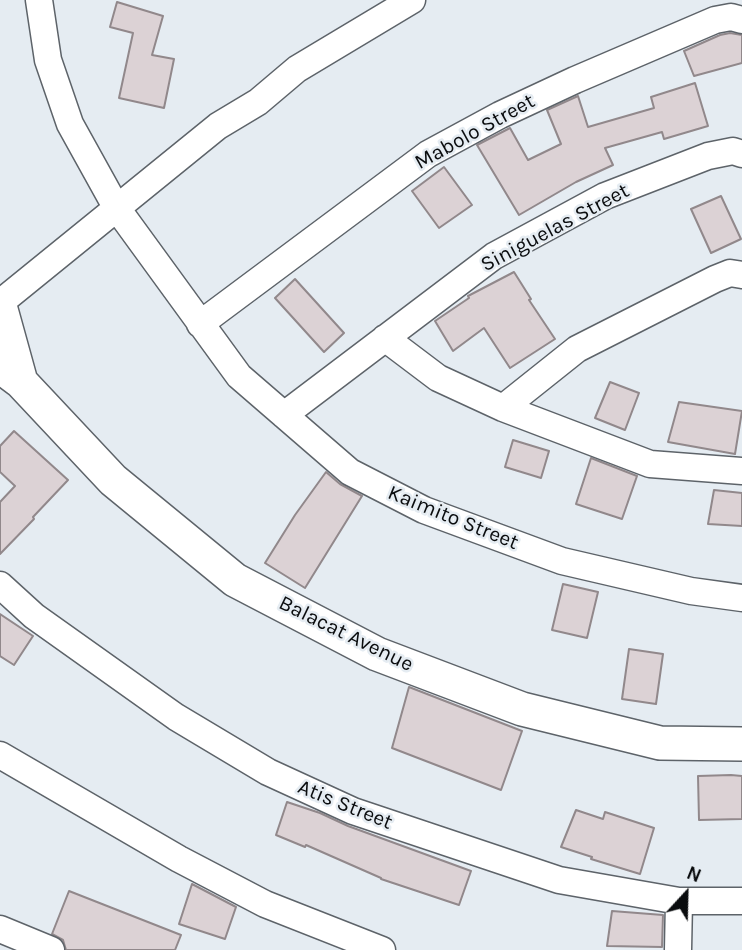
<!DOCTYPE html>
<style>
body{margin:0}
#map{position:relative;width:742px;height:950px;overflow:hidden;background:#e5ecf2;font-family:Karla,sans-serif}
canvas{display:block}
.north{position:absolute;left:651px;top:859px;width:70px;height:70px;-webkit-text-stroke:5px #e5ecf2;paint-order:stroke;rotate:22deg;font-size:19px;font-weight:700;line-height:28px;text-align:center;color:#0a0c0e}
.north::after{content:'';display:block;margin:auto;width:24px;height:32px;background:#0a0c0e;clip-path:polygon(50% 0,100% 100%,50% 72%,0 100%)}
</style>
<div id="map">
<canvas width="742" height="950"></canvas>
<div class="north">N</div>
</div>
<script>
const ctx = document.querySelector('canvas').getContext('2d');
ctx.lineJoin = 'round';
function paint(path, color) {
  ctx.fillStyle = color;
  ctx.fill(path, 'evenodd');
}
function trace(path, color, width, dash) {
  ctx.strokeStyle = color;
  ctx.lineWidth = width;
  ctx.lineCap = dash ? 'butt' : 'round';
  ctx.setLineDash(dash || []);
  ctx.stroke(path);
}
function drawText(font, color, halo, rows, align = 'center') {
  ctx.font = font + ' Karla,sans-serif';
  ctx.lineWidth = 5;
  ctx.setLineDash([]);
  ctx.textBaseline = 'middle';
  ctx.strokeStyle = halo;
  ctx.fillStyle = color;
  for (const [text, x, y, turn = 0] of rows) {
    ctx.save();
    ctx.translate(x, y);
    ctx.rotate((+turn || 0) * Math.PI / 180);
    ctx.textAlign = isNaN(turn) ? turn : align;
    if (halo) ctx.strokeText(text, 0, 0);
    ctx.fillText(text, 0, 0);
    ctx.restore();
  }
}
const building = new Path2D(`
 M117 2 163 16 152 55 174 59 164 108 119 98 133 33 110 27Z
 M730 33 742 35V63L694 76 684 51 720 35Z
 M695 83 708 126 664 139 662 132 605 148 613 165 576 182 519 215 477 145 510 128 528 160 561 144 547 110 578 96 588 127 654 108 651 97Z
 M444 167 472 205 439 228 412 191Z
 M721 196 741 239 711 253 691 209Z
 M514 272 531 299 529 300 555 339 510 368 484 328 453 351 435 321 469 298 468 296Z
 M295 279 344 333 324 352 275 298Z
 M610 382 639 393 625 430 595 418Z
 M679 402 742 411 735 454 668 442Z
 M14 431 68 480 33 517 34 519 0 554V502L15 486 0 472V446Z
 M513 440 549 451 541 478 505 467Z
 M591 458 637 476 622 519 576 504Z
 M326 472 340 484 362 496 305 588 265 563 295 515Z
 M714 490 742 493V526L708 524Z
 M563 584 598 592 587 638 552 630Z
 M0 614 33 636 14 665 0 656Z
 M629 649 663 654 656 704 622 699Z
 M409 687 522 731 501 790 392 748Z
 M731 775 742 776V819L699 820 698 776Z
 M287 802 320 813 348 826 471 871 459 905 381 879V878L306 845 305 847 276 835Z
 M576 810 603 819 605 812 654 828 640 874 591 859 592 857 561 847Z
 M192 884 236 907 225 939 179 924Z
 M69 891 181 935 175 950H66L63 940 52 934Z
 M612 911 663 915 662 947 607 946Z`);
const minor = new Path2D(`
 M39 0 48 60 70 124 116 207 239 376 350 472 424 510 562 561 691 591 742 598
 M0 303 218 126 258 102 297 69 412 0
 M200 324 428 154 500 115 575 80 715 20 731 17 742 20
 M385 338 438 378 503 408 650 464 742 471
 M503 408 577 349 715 279 730 273 742 275
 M284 415 494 256 605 196 708 156 733 151 742 154
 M0 585 34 616 176 717 268 772 353 811 559 880 679 901H742
 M0 755 179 859 265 904 382 950
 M0 929 51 950
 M678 950 679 901`);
const tertiary = new Path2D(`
 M0 306 21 382
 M0 366 21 382 113 480 235 580 377 654 522 709 660 743 742 744`);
const streetNames = [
 ["Mabolo Street",475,132,-29],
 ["Siniguelas Street",555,228,-28],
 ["Kaimito Street",453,518,22],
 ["Balacat Avenue",346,634,26],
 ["Atis Street",345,805,22]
];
paint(building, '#dcd2d5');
trace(building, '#91888b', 2);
trace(minor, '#5d6369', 29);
trace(tertiary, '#5d6369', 36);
trace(minor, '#fff', 26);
trace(tertiary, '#fff', 33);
drawText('21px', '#0a0c0e', '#e5ecf2', streetNames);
</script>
